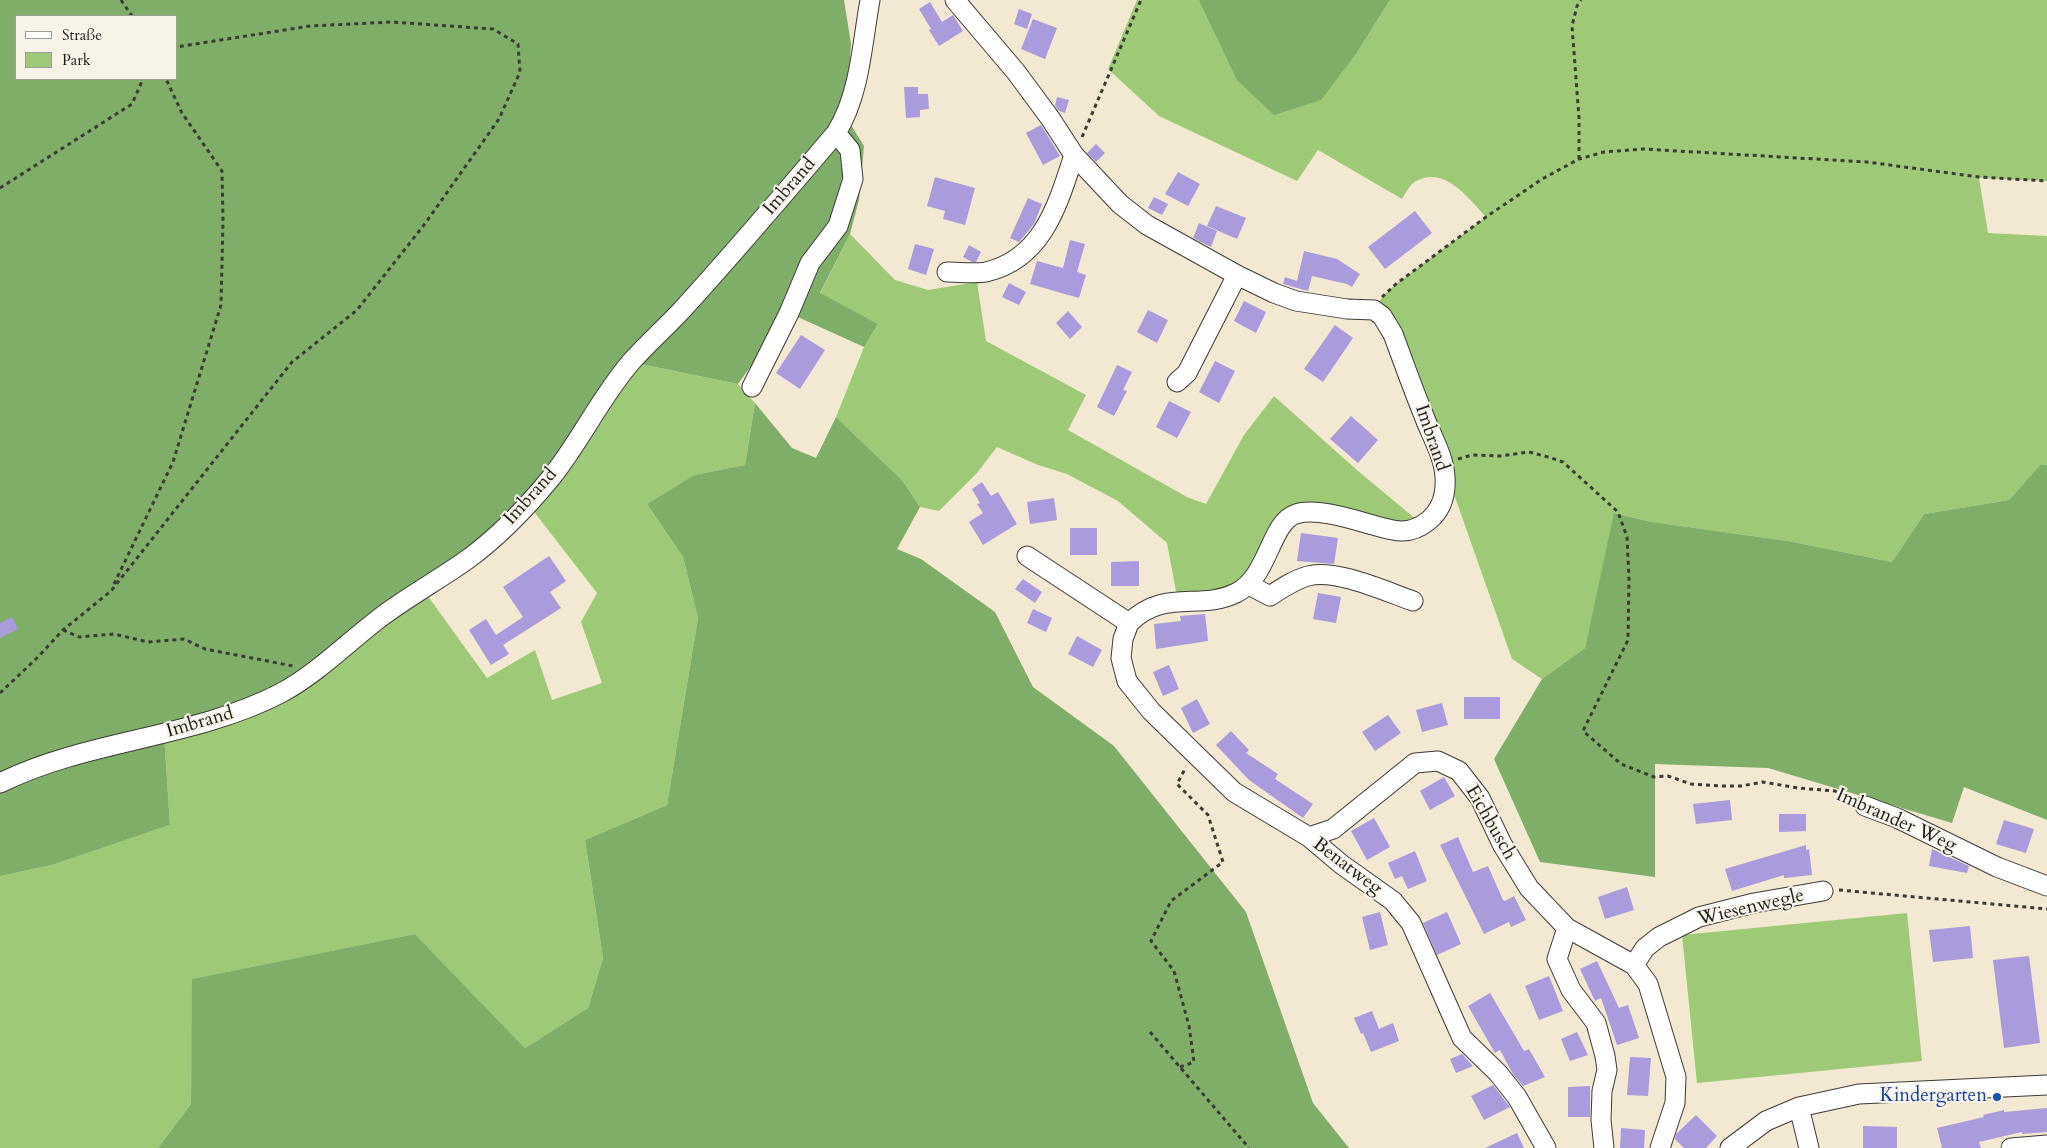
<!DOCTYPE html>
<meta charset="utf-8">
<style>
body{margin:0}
#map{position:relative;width:2047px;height:1148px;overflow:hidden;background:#f3e8d1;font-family:Cardo,serif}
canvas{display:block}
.legend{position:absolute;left:15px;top:15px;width:162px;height:65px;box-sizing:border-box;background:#f7f3e8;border:1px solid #9f9d96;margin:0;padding:6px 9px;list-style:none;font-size:15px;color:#1c1c1c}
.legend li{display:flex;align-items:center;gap:10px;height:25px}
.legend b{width:25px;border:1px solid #9f9d96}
</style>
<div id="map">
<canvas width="2047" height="1148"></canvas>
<ul class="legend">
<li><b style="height:6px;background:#fff"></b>Straße</li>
<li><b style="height:14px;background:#9eca78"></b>Park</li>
</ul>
</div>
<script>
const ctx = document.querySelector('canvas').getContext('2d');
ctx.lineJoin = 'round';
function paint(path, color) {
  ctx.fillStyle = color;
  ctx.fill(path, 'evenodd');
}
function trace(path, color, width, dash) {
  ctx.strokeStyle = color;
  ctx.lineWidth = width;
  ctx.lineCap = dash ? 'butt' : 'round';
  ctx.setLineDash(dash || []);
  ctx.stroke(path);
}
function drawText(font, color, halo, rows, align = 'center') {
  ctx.font = font + ' Cardo,serif';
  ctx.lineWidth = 4;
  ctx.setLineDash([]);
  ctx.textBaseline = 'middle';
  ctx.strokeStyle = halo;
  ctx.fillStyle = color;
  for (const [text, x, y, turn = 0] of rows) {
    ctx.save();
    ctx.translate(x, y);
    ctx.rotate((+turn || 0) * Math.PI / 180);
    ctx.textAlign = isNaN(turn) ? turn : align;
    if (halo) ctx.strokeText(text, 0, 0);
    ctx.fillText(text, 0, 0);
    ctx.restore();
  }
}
const green = new Path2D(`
 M1137 0H1199L1201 2 1358 51 1390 0H2047V181L1979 178 1988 233 2047 236V465L2041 464 2009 500 1924 514 1892 562 1788 541 1652 522 1615 513 1585 648 1542 679 1512 659 1443 463 1374 310 1383 296 1396 284 1486 217C1468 198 1445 166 1416 181 1410 184 1405 194 1402 199L1318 150 1297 181 1159 116 1108 69Z
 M850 234 895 280 928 290 977 282 986 341 1086 395 1068 430 1187 497 1206 504 1244 435 1274 396 1358 471 1423 525 1295 514 1249 585 1178 602 1167 543 1118 501 1067 474 1038 465 997 447 977 473 939 511 920 507 902 480 836 417 864 347 878 324 820 294Z
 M631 362 738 384 755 403 745 465 694 475 647 504 683 557 698 618 667 805 585 840 603 958 588 1008 525 1048 415 934 193 979 191 1104 158 1148H0V876L52 865 170 825 164 734 422 588 487 678 535 650 552 700 602 683 581 622 597 593 528 504Z
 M1907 913 1922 1061 1697 1083 1682 935Z`);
const forest = new Path2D(`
 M0 0H844L851 44 846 117 864 146 859 200 850 234 820 293 878 324 864 347 789 313 738 384 631 362 528 504 316 670 164 734 170 825 52 865 0 876ZM16 16H176V79H16Z
 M1199 0H1390L1358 51 1321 100 1274 115 1237 80Z
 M755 403 792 448 816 458 836 417 902 480 920 507 897 549 921 559 995 612 1033 687 1114 746 1246 912 1313 1103 1349 1148H158L191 1104 192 979 415 934 525 1048 588 1008 603 958 585 840 667 805 698 618 683 557 647 504 694 475 745 465Z
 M2041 464 2047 465V820L1964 787 1952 823 1768 768 1655 764V877L1540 862 1494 759 1542 679 1585 648 1614 513 1652 522 1788 541 1892 562 1924 514 2009 500Z`);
const building = new Path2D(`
 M930 2 942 22 953 15 963 31 939 46 929 30 931 29 919 9Z
 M1019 9 1032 14 1027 29 1014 24Z
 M1033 19 1057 28 1045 59 1021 49Z
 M904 87H918V94H928L929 109 920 110V117L906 118Z
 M1057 97 1069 100 1065 113 1059 111 1055 106Z
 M1041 125 1060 156 1043 165 1026 133Z
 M1096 144 1105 153 1096 162 1087 153Z
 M1178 172 1200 184 1188 206 1165 194Z
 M935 177 975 188 965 225 943 219 945 211 927 206Z
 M1154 197 1168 204 1162 215 1148 208Z
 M1028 198 1042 204 1034 224 1019 242 1010 238Z
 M1216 206 1246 218 1237 239 1207 226Z
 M1415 211 1432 233 1385 269 1368 247Z
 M1199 223 1217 231 1211 247 1193 238Z
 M1070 240 1085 244 1077 272 1086 275 1079 298 1030 284 1037 261 1063 268Z
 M915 244 934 249 926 275 908 269Z
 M969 245 981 252 976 262H972L963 257Z
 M1304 251 1337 259 1360 274 1352 287 1347 284 1312 276 1308 291 1283 284 1285 277 1297 281Z
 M1009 283 1026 292 1019 305 1002 297Z
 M1244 301 1266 312 1256 333 1234 321Z
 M1148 310 1168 320 1157 343 1137 332Z
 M1068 311 1082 327 1070 339 1056 323Z
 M1335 325 1353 338 1323 382 1304 369Z
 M801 335 825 350 800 389 776 373Z
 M1215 361 1235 371 1219 403 1199 392Z
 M1117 365 1132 372 1123 390 1127 391 1114 416 1097 407Z
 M1169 401 1191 412 1177 438 1156 427Z
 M1351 416 1378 440 1358 463 1330 439Z
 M982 482 991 496 998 492 1017 524 983 545 969 522 983 513 977 504 980 503 972 489Z
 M1054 498 1057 520 1030 524 1027 502Z
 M1070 528H1097V555H1070Z
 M1301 533 1338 538 1334 564 1297 561Z
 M549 556 566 581 550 592 561 608 503 645 509 654 491 665 469 630 486 619 496 635 523 617 503 587Z
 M1139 561V586H1111V562Z
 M1023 579 1042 592 1035 603 1015 589Z
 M1318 593 1341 597 1336 623 1313 619Z
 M1033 609 1052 618 1046 632 1027 623Z
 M1205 614 1208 641 1156 649 1154 624 1181 621 1180 616Z
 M12 617 18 629 0 638V623Z
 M1077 636 1102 650 1093 667 1068 654Z
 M1169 665 1179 689 1163 696 1153 672Z
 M1464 697H1500V719H1464Z
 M1197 699 1210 724 1193 733 1181 708Z
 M1442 703 1448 725 1422 732 1416 710Z
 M1388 715 1401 733 1375 751 1362 732Z
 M1231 731 1249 750 1246 753 1278 774 1275 779 1313 804 1303 818 1249 780 1216 745Z
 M1444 777 1455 796 1430 810 1420 791Z
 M1730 800 1732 820 1696 824 1693 804Z
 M1779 814H1806V831L1779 832Z
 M1374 818 1390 847 1367 860 1351 831Z
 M2004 820 2034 829 2026 853 1996 844Z
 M1458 837 1473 872 1488 866 1503 900 1505 901 1514 896 1526 920 1511 927 1509 922 1484 934 1440 845Z
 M1806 845V850L1809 849 1812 875 1784 878V875L1732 891 1725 869Z
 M1932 849 1969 866 1967 873 1929 866Z
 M1415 851 1427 881 1408 889 1402 876 1395 879 1388 863Z
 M1627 887 1634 910 1605 919 1598 897Z
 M1380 912 1388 945 1370 950 1362 917Z
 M1447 912 1461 944 1437 955 1423 923Z
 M1970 926 1973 958 1933 962 1929 930Z
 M2029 956 2040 1043 2004 1048 1993 960Z
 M1597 961 1619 1008 1628 1005 1639 1038 1617 1045 1601 998 1595 1001 1580 969Z
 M1549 976 1563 1011 1539 1020 1525 986Z
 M1490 993 1524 1051 1529 1049 1545 1077 1523 1086 1513 1074 1500 1050 1495 1053 1468 1006Z
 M1372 1011 1379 1029 1393 1023 1399 1041 1371 1052 1363 1033 1361 1034 1354 1018Z
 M1577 1032 1588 1055 1570 1061 1561 1039Z
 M1462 1054 1473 1066 1456 1073 1450 1059Z
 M1630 1057 1651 1058 1648 1096 1627 1095Z
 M1493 1085 1510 1107 1484 1120 1471 1096Z
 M1590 1086V1117H1568V1087Z
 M2047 1108V1132L2022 1134V1132L1979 1142 1981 1148H1942L1937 1128 1984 1117 1983 1115 2004 1110V1112Z
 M1696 1115 1717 1136 1706 1148H1684L1675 1139 1676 1134Z
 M1863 1126 1897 1127V1148H1863Z
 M1621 1128 1645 1130 1644 1148H1620Z
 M1517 1133 1524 1148H1485Z`);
const path = new Path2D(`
 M121 0 132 16
 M1082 137 1141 0
 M1579 159V118L1572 26 1577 6 1581 0
 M0 188 132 104 143 79
 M1382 297 1396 284 1486 217 1542 179 1579 159 1604 152 1643 149 1867 162 1979 177 2047 181
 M1458 459 1472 455 1500 456 1529 452 1548 457 1563 462 1618 512 1627 537 1629 579 1628 640 1583 731 1621 764 1654 777 1668 776 1691 784 1722 786H1741L1763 782 1798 788 1835 791 1852 800
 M114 584 173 462 221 305 223 220 222 171 182 113 166 79
 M63 630 79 637 114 634 148 642 184 639 205 649 293 666
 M0 693 38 657 63 630 111 591 292 362 357 310 424 225 499 119 520 72 518 44 493 29 392 22 310 26 176 47
 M1839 890 2047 909
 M1150 1032 1249 1148
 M1180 1067 1194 1062 1189 1026 1174 971 1151 941 1171 901 1223 862 1208 815 1177 784 1186 767`);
const minor = new Path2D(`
 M955 0 1016 72 1050 118 1074 155 1120 204 1147 225 1237 275 1274 293 1296 301 1347 309 1374 310 1382 316 1393 334C1403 361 1413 389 1424 416 1431 435 1444 456 1445 477 1446 493 1442 510 1428 521 1418 529 1406 533 1393 530 1367 525 1321 506 1296 514 1270 522 1269 577 1236 593 1199 611 1165 588 1129 623
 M947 272C959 272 974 274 986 272 1043 259 1058 204 1074 155
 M1177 382 1187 373 1237 275
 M752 387 789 313 810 263 838 226 853 179 850 150 836 133
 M1027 556 1129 623 1123 639 1121 658 1127 681 1151 711 1234 792 1309 837 1341 864 1393 901 1411 923 1462 1038 1498 1073 1517 1097 1546 1148
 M1249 585 1270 596C1282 588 1294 580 1308 576 1335 568 1387 592 1413 601
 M0 783C89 739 192 739 281 693 318 673 348 642 381 617 409 596 440 579 468 559 498 537 526 508 550 479 580 442 600 398 631 362 647 344 665 328 681 311 734 253 785 193 836 133 860 95 862 44 870 0
 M1865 806 1897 818 1997 867 2047 886
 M1309 837 1333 829 1415 763 1438 761 1459 771 1480 798 1502 844 1529 888 1567 928 1634 965
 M1567 928 1557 959 1571 990 1596 1023 1605 1056 1607 1070 1602 1091 1601 1120 1604 1148
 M1799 1107 1809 1148
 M1660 1148 1675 1103 1676 1077 1648 984 1634 965 1645 948 1659 937 1699 917 1754 903 1823 891
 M1730 1148 1766 1121 1799 1107 1859 1094 2047 1085
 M2011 1148 2047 1145`);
const markers = [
 [1997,1097,5,"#1a4fb4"]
];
const streetNames = [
 ["Imbrand",790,187,-49],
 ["Imbrand",1431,438,71],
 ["Imbrand",531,497,-48],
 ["Imbrand",200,723,-16],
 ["Imbrander Weg",1896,821,24],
 ["Eichbusch",1490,823,60],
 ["Benatweg",1347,867,37],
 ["Wiesenwegle",1751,908,-13]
];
const transitNames = [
 ["Kindergarten",1987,1097]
];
paint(green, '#9eca78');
paint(forest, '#7eae68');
paint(building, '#a99bdc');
trace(minor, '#3c3b37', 21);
trace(path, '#3c3b37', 3, [4, 4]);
trace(minor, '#fff', 19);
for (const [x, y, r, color] of markers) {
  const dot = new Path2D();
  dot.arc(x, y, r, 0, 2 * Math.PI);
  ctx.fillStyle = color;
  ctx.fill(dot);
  trace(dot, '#f7f3e8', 2);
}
drawText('19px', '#1c1c1c', '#f7f3e8', streetNames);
drawText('19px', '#164399', '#f7f3e8', transitNames, 'right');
</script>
